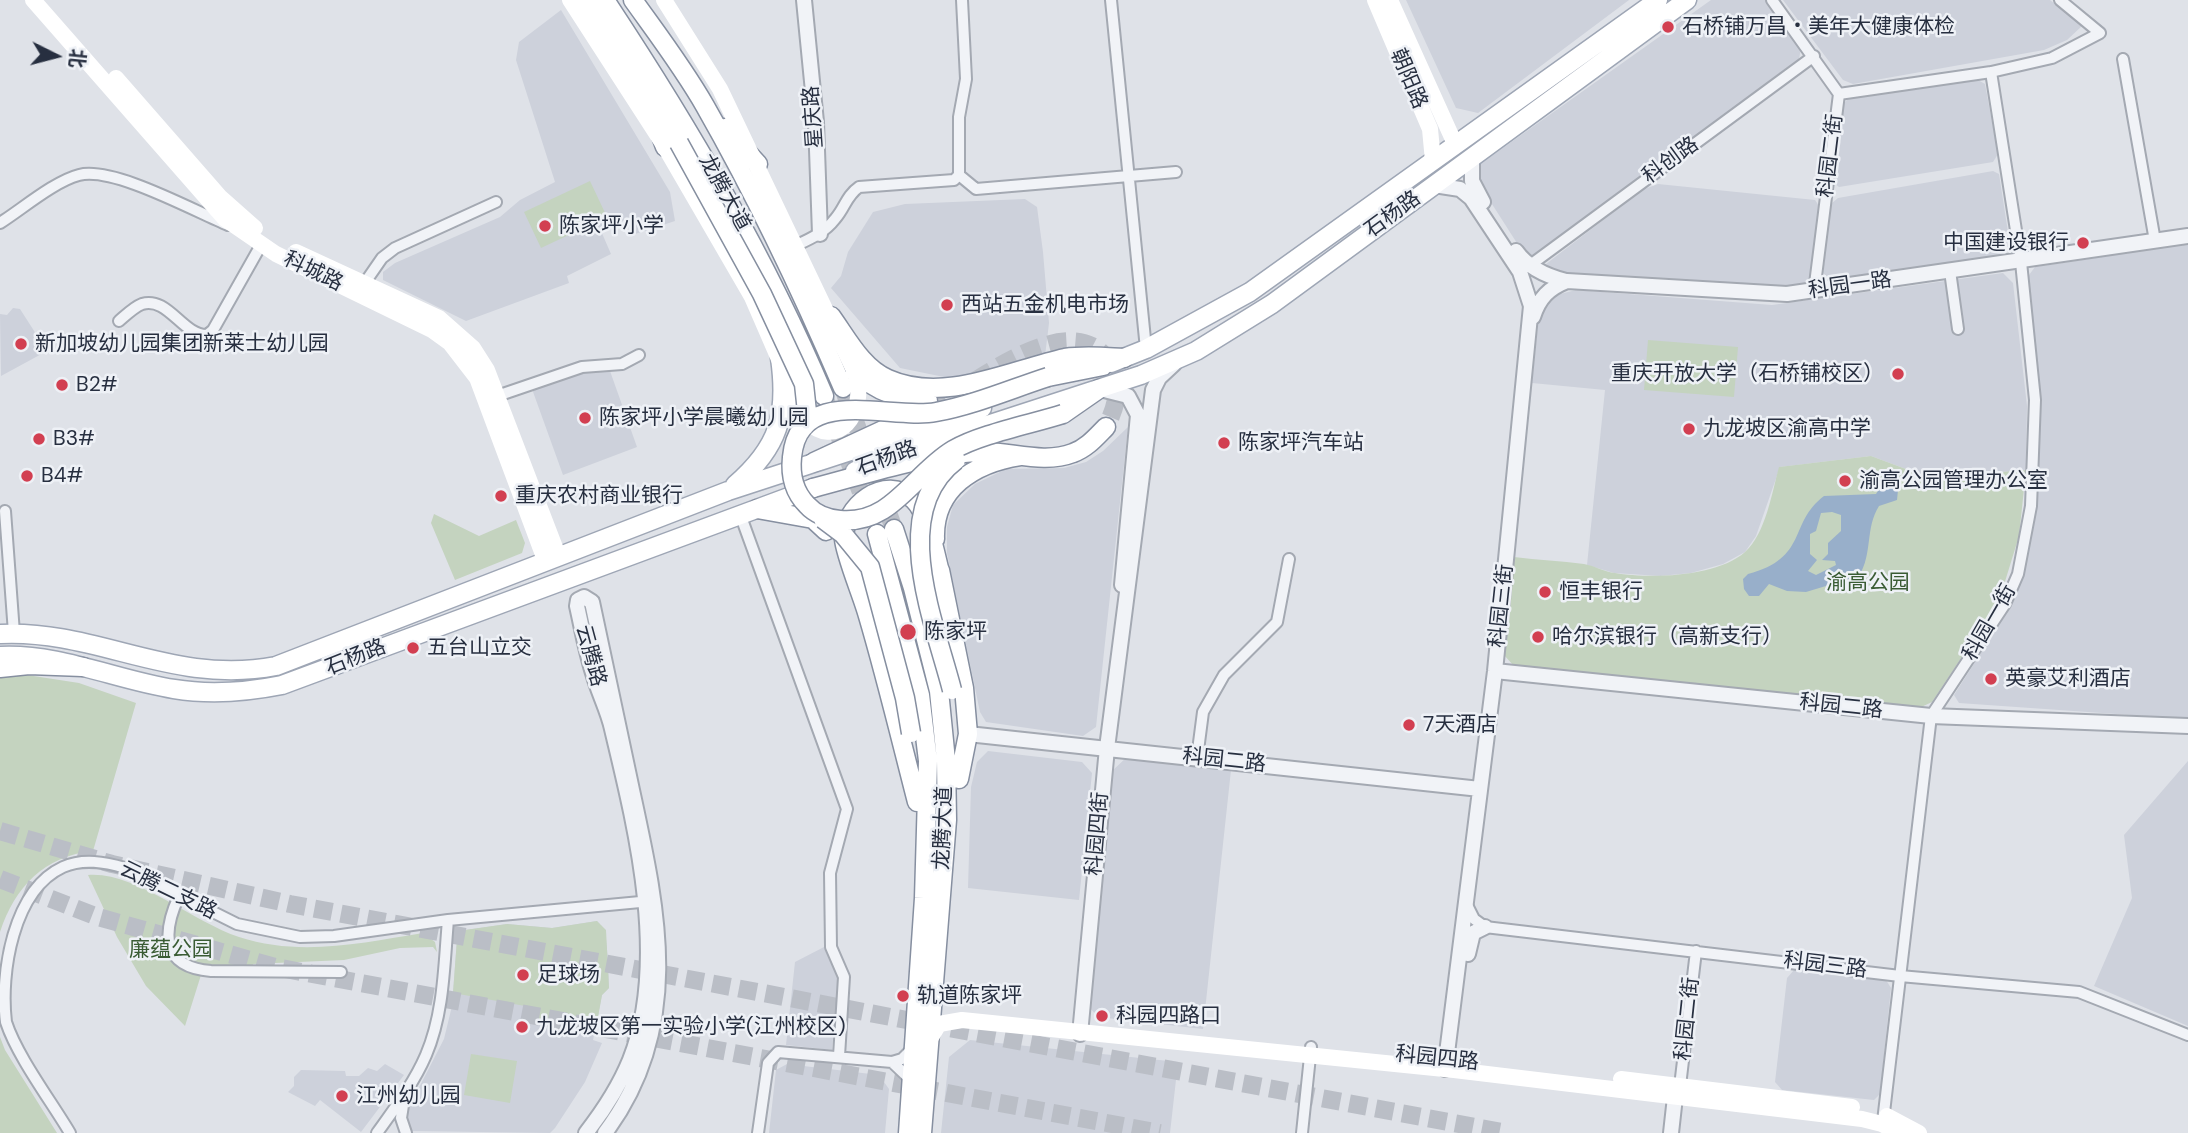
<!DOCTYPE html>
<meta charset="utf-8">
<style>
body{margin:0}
#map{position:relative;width:2188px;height:1133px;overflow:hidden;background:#dfe2e8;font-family:"DM Sans","Noto Sans SC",sans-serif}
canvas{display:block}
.north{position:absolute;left:21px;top:21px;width:70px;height:70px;-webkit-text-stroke:5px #eef1f6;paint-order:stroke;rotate:96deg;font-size:19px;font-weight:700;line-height:28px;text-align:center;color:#272f40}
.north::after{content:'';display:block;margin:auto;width:24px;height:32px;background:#272f40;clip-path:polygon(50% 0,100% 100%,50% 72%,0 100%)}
</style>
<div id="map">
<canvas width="2188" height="1133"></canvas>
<div class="north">北</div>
</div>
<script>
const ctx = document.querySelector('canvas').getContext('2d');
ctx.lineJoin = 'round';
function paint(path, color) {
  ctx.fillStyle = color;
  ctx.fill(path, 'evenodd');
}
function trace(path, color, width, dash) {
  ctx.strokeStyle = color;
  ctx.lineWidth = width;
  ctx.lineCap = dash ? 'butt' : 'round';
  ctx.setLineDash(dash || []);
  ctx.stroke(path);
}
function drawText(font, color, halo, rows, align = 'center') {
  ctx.font = font + ' "DM Sans","Noto Sans SC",sans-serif';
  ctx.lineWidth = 5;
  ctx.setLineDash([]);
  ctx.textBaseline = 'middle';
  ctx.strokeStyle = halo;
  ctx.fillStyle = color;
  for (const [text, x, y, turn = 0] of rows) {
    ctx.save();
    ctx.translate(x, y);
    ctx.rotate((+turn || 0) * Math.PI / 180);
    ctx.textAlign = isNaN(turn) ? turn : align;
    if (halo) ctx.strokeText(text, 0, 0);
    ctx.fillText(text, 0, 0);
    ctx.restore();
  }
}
const built = new Path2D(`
 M1406 0H1629L1478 113 1456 108Z
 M1711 0H1766L1801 48 1799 59 1531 257 1522 251 1476 179 1479 165Z
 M1783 0H2050L2082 26 2067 40 2044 50 1853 84 1843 80Z
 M561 10 670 192 675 221 635 234 625 220 601 231 611 254 567 276 569 283 466 321 383 280V272L395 263 500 217 520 200 555 182 516 60 519 42Z
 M1978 80 1985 84 1998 154 1993 162 1839 187 1834 183 1843 104 1849 98Z
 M1993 171 1999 174 2010 245 2001 257 1833 282 1823 273 1831 204 1838 198Z
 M1658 184 1815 200 1819 206 1810 279 1802 287 1754 286 1570 275 1556 272 1546 264 1642 190Z
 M1025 199 1037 207 1043 252 1049 323 1045 356 996 373 944 377 900 368 831 288 841 276 848 252 873 212 905 204Z
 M2188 244V719L1959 703 1954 695 2011 606 2023 576 2030 540 2039 454 2038 402 2026 279 2035 267Z
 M2003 273 2013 283 2027 406 2026 470 1930 478 1871 456 1780 467 1756 536 1745 552 1723 564 1691 573 1660 576 1614 573 1587 565 1605 390 1532 383 1538 324 1549 301 1556 295 1576 290 1772 305Z
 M13 308 20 309 47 351 1 376 0 314 7 315Z
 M610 371 637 447 563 475 532 389 576 373Z
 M1128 427 1096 727 1083 736 986 722 980 712 947 553V527L953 505 975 484 1006 469 1064 468 1086 462 1103 451Z
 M988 751 1082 762 1092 773 1079 900 968 888 971 787 977 762Z
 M1127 757 1231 770 1203 1029 1098 1017 1089 1007 1112 771Z
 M2188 761V1026L2094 986 2132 898 2124 835Z
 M597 921 605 930 608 959 609 988 602 995 593 1040 602 1043 585 1082 555 1128 550 1133 412 1131 406 1113 444 1039 452 1006 457 939 465 930 507 924 552 928Z
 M824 947 838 979 832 1050 786 1045 795 962Z
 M1794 970 1886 980 1891 988 1880 1094 1874 1100 1782 1090 1775 1082 1787 978Z
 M970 1040 1178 1062 1170 1133H941L949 1057Z
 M385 1064 404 1075 361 1132 320 1100 315 1106 288 1092 294 1086V1077L301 1070 345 1071 346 1076H359L368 1068 377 1071Z
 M787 1064 879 1075 889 1089 885 1133H769L776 1070Z`);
const green = new Path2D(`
 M590 181 607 217 541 248 524 212Z
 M1648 340 1738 347 1734 397 1644 390Z
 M1871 456 1930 478 2026 470 2019 536 1999 601 1932 702 1917 709 1513 665 1504 655 1514 557C1538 560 1561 561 1584 564 1595 566 1605 572 1615 573 1651 579 1717 577 1745 552 1766 533 1772 492 1779 467Z
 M434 514 479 536 516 520 525 543 522 553 455 580 431 523Z
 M27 675 79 683 136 703 93 851C44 856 15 887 0 932V678Z
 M88 875C135 871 193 922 239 937 300 957 362 943 423 933L435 942 437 952 433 947 400 948 344 960 253 964 251 977 201 975 185 1026 146 986 117 937Z
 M597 921 606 930 609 988 602 995 595 1034 535 1023 536 1008 453 993 457 939 465 930 507 924 552 928Z
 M0 1037 5 1050 57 1133H0Z
 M471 1054 517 1061 510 1103 464 1095Z`);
const water = new Path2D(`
 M1891 486 1898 490 1897 500 1879 506C1865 528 1873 553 1859 576L1806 592 1787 591 1769 584 1759 596H1749L1744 589 1743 579 1748 574C1809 558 1788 523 1824 496L1876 494 1879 489ZM1832 512 1841 515V531L1828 543V554L1822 560 1835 561 1836 565 1816 575 1808 571 1817 560 1810 554V534L1816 531 1821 513Z`);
const trunkTunnel = new Path2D(`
 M843 388 894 529
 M825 399 869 513
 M930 408C974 386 1069 304 1109 361 1123 381 1117 406 1106 427
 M0 831 112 864 290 904 1507 1133
 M0 879 98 917 275 967 1160 1133`);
const minor = new Path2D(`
 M1111 0 1146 349
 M1772 0 1839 94 1814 292
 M2123 59 2155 241
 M1839 94 1991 72 2052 58 2100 33 2060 0
 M959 175 976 189 1176 172
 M0 223C22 209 55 181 79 175 113 166 194 211 228 225
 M797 245C812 238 825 232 835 219 845 208 846 196 859 187L954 180 959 175V117L966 79 962 0
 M1529 266 1814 56
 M1950 271 1958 329
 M364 284 382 258 395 248 496 202
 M119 321C126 315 134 307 142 304 168 296 183 336 207 335L213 330 261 245
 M497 396 582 367 622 364 639 355
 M5 511 14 633
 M740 514 847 809 830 873 831 947 844 977 839 1056
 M1197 758 1203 712 1224 675 1277 622 1289 559
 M179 896C162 933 161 967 211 971L341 972
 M1466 903 1474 919 1485 927 1900 976 2079 992 2188 1035
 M910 1079 892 1062 902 1059 912 1049
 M1680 1086 1696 951
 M404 1099 401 1118 406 1133
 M1883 1121 1931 716 2005 604 2018 574 2031 506 2035 400 2021 262 1991 72
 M70 1133C51 1101 17 1056 6 1022 0 973 13 890 63 867 83 858 105 862 125 868L237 924 300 937 334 936 448 920 651 901
 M377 1133C395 1108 414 1083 426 1055 444 1013 444 965 448 920
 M758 1133 768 1063 778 1052 892 1062
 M1302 1133 1311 1047`);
const tertiary = new Path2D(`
 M804 0 816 122 820 234
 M1472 157V181L1483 202
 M1434 185 1460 189 1471 198 1520 272 1531 306 1495 671 1445 1069
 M1516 251C1528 268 1546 276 1566 281
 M1533 317C1539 298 1549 288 1567 281L1787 294 2188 236
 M1100 389 1128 396 1138 415 1122 585
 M1495 671 1931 716 2188 726
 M968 734 1480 789
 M1468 954 1473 933 1485 927
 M1080 1034 1107 748 1153 390 1159 378 1174 364
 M586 1133C604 1110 619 1087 630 1060 669 961 636 829 612 729 608 710 598 692 593 673 586 651 582 628 577 606L578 600 584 597 592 602C605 665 619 727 632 790 658 910 685 1026 605 1133
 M1671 1133 1675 1097 1680 1087`);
const secondary = new Path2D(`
 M33 0 225 219 276 254 432 330 450 343 477 378 545 560
 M570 0 665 147 752 297 805 419C836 453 869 413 855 372L720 89 664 0
 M1375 0 1430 129 1433 161
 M1390 0 1455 144
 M116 78 220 197 255 228
 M296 252 439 318 473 348 487 370 558 555
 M930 1039 939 1024 962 1020 1454 1070 1862 1119 1882 1124 1898 1133
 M1621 1079 1852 1107
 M1887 1116 1919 1133`);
const primary = new Path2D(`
 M1111 363 1146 349 1250 292 1658 0
 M855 471 892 456 1141 375 1196 351 1272 304 1687 0
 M735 485C779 447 788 415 780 358
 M0 634C97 629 173 686 276 666L728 491 982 408
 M0 656C60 653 116 680 174 689 210 695 247 692 282 685L813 488`);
const trunk = new Path2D(`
 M587 0 679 143
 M605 0C689 127 765 256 824 396
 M633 0C658 35 684 69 705 106 757 197 802 292 843 388
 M655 119 665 147
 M725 128 758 164
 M831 316C847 338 862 368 888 379 944 404 1010 370 1065 358 1085 355 1104 357 1124 358
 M855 372C877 392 899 399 928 401
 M1048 377 1103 366
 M1063 414 1099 389
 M814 462 924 411
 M813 488C867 474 920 456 976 452 1008 450 1042 465 1073 453 1087 448 1096 437 1106 427
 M757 509 813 519 826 531
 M894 529 913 588 939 691 946 761 947 820 922 1133
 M877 534 920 695 928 761 924 898 908 1133
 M935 539C933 488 975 463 1020 456
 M940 570 964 688 968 734 959 779
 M0 668 29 665 83 667
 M917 802C901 740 886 677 868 616 863 597 845 555 844 539 843 507 885 472 914 500 929 514 936 559 942 580`);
const trunkBridge = new Path2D(`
 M679 143 762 294 804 384 807 412 804 427
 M1048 377C1011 389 974 405 936 412 892 421 799 383 792 457 790 476 794 492 807 505 815 514 828 519 840 520 892 525 913 474 953 450 980 434 1032 424 1063 414
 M823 519 843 534 870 567 905 698 911 733
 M952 690C935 623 887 512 956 460`);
const markers = [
 [1668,27,7,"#d23f51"],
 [545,226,7,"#d23f51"],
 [2083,243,7,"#d23f51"],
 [947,305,7,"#d23f51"],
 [21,344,7,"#d23f51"],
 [1898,374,7,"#d23f51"],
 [62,385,7,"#d23f51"],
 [585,418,7,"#d23f51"],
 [1689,429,7,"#d23f51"],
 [39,439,7,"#d23f51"],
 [1224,443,7,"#d23f51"],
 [27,476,7,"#d23f51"],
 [1845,481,7,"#d23f51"],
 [501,496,7,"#d23f51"],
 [1545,592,7,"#d23f51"],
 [908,632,9,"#d23f51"],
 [1538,637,7,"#d23f51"],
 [413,648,7,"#d23f51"],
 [1991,679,7,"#d23f51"],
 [1409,725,7,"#d23f51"],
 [523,975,7,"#d23f51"],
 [903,996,7,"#d23f51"],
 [1102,1016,7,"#d23f51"],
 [522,1027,7,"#d23f51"],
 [342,1096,7,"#d23f51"]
];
const poiNames = [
 ["石桥铺万昌‧美年大健康体检",1682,27],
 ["陈家坪小学",559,226],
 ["中国建设银行",2069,243,"right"],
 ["西站五金机电市场",961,305],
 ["新加坡幼儿园集团新莱士幼儿园",35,344],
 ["重庆开放大学（石桥铺校区）",1884,374,"right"],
 ["B2#",76,385],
 ["陈家坪小学晨曦幼儿园",599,418],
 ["九龙坡区渝高中学",1703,429],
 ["B3#",53,439],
 ["陈家坪汽车站",1238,443],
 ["B4#",41,476],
 ["渝高公园管理办公室",1859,481],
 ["重庆农村商业银行",515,496],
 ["恒丰银行",1559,592],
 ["陈家坪",924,632],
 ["哈尔滨银行（高新支行）",1552,637],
 ["五台山立交",427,648],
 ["英豪艾利酒店",2005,679],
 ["7天酒店",1423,725],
 ["足球场",537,975],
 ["轨道陈家坪",917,996],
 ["科园四路口",1116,1016],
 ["九龙坡区第一实验小学(江州校区)",536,1027],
 ["江州幼儿园",356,1096]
];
const streetNames = [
 ["朝阳路",1408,79,67],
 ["星庆路",814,117,-94],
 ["科园二街",1831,156,-83],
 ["科创路",1671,161,-36],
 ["龙腾大道",724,193,61],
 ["石杨路",1393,215,-36],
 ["科城路",313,272,26],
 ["科园一路",1850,286,-8],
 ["石杨路",887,459,-20],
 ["科园三街",1502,606,-84],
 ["科园一街",1990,623,-60],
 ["云腾路",590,656,75],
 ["石杨路",356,658,-22],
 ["科园二路",1841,707,6],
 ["科园二路",1224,761,6],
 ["龙腾大道",944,828,-88],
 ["科园四街",1098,834,-85],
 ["云腾二支路",168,891,26],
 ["科园三路",1825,966,7],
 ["科园二街",1688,1019,-84],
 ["科园四路",1437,1059,6]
];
const parkNames = [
 ["渝高公园",1868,583],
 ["廉蕴公园",171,950]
];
paint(built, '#cdd1db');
paint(green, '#c4d3bf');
paint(water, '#98afca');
trace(trunkTunnel, '#babec6', 18, [18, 9]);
trace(minor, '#a4a9b2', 14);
trace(tertiary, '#a4a9b2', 18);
trace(primary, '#9ea6b5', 21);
trace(trunk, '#868fa0', 21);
trace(minor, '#f1f3f7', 10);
trace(tertiary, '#f1f3f7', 14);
trace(secondary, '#fff', 16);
trace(primary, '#fff', 18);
trace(trunk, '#fff', 18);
trace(trunkBridge, '#868fa0', 21, []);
trace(trunkBridge, '#fff', 18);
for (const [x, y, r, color] of markers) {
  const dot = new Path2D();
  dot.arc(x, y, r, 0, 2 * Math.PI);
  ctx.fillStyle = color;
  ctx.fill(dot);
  trace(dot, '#eef1f6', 2.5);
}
drawText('21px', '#272f40', '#eef1f6', poiNames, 'left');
drawText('21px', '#272f40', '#eef1f6', streetNames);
drawText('21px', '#3a5c34', '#eef1f6', parkNames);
</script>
